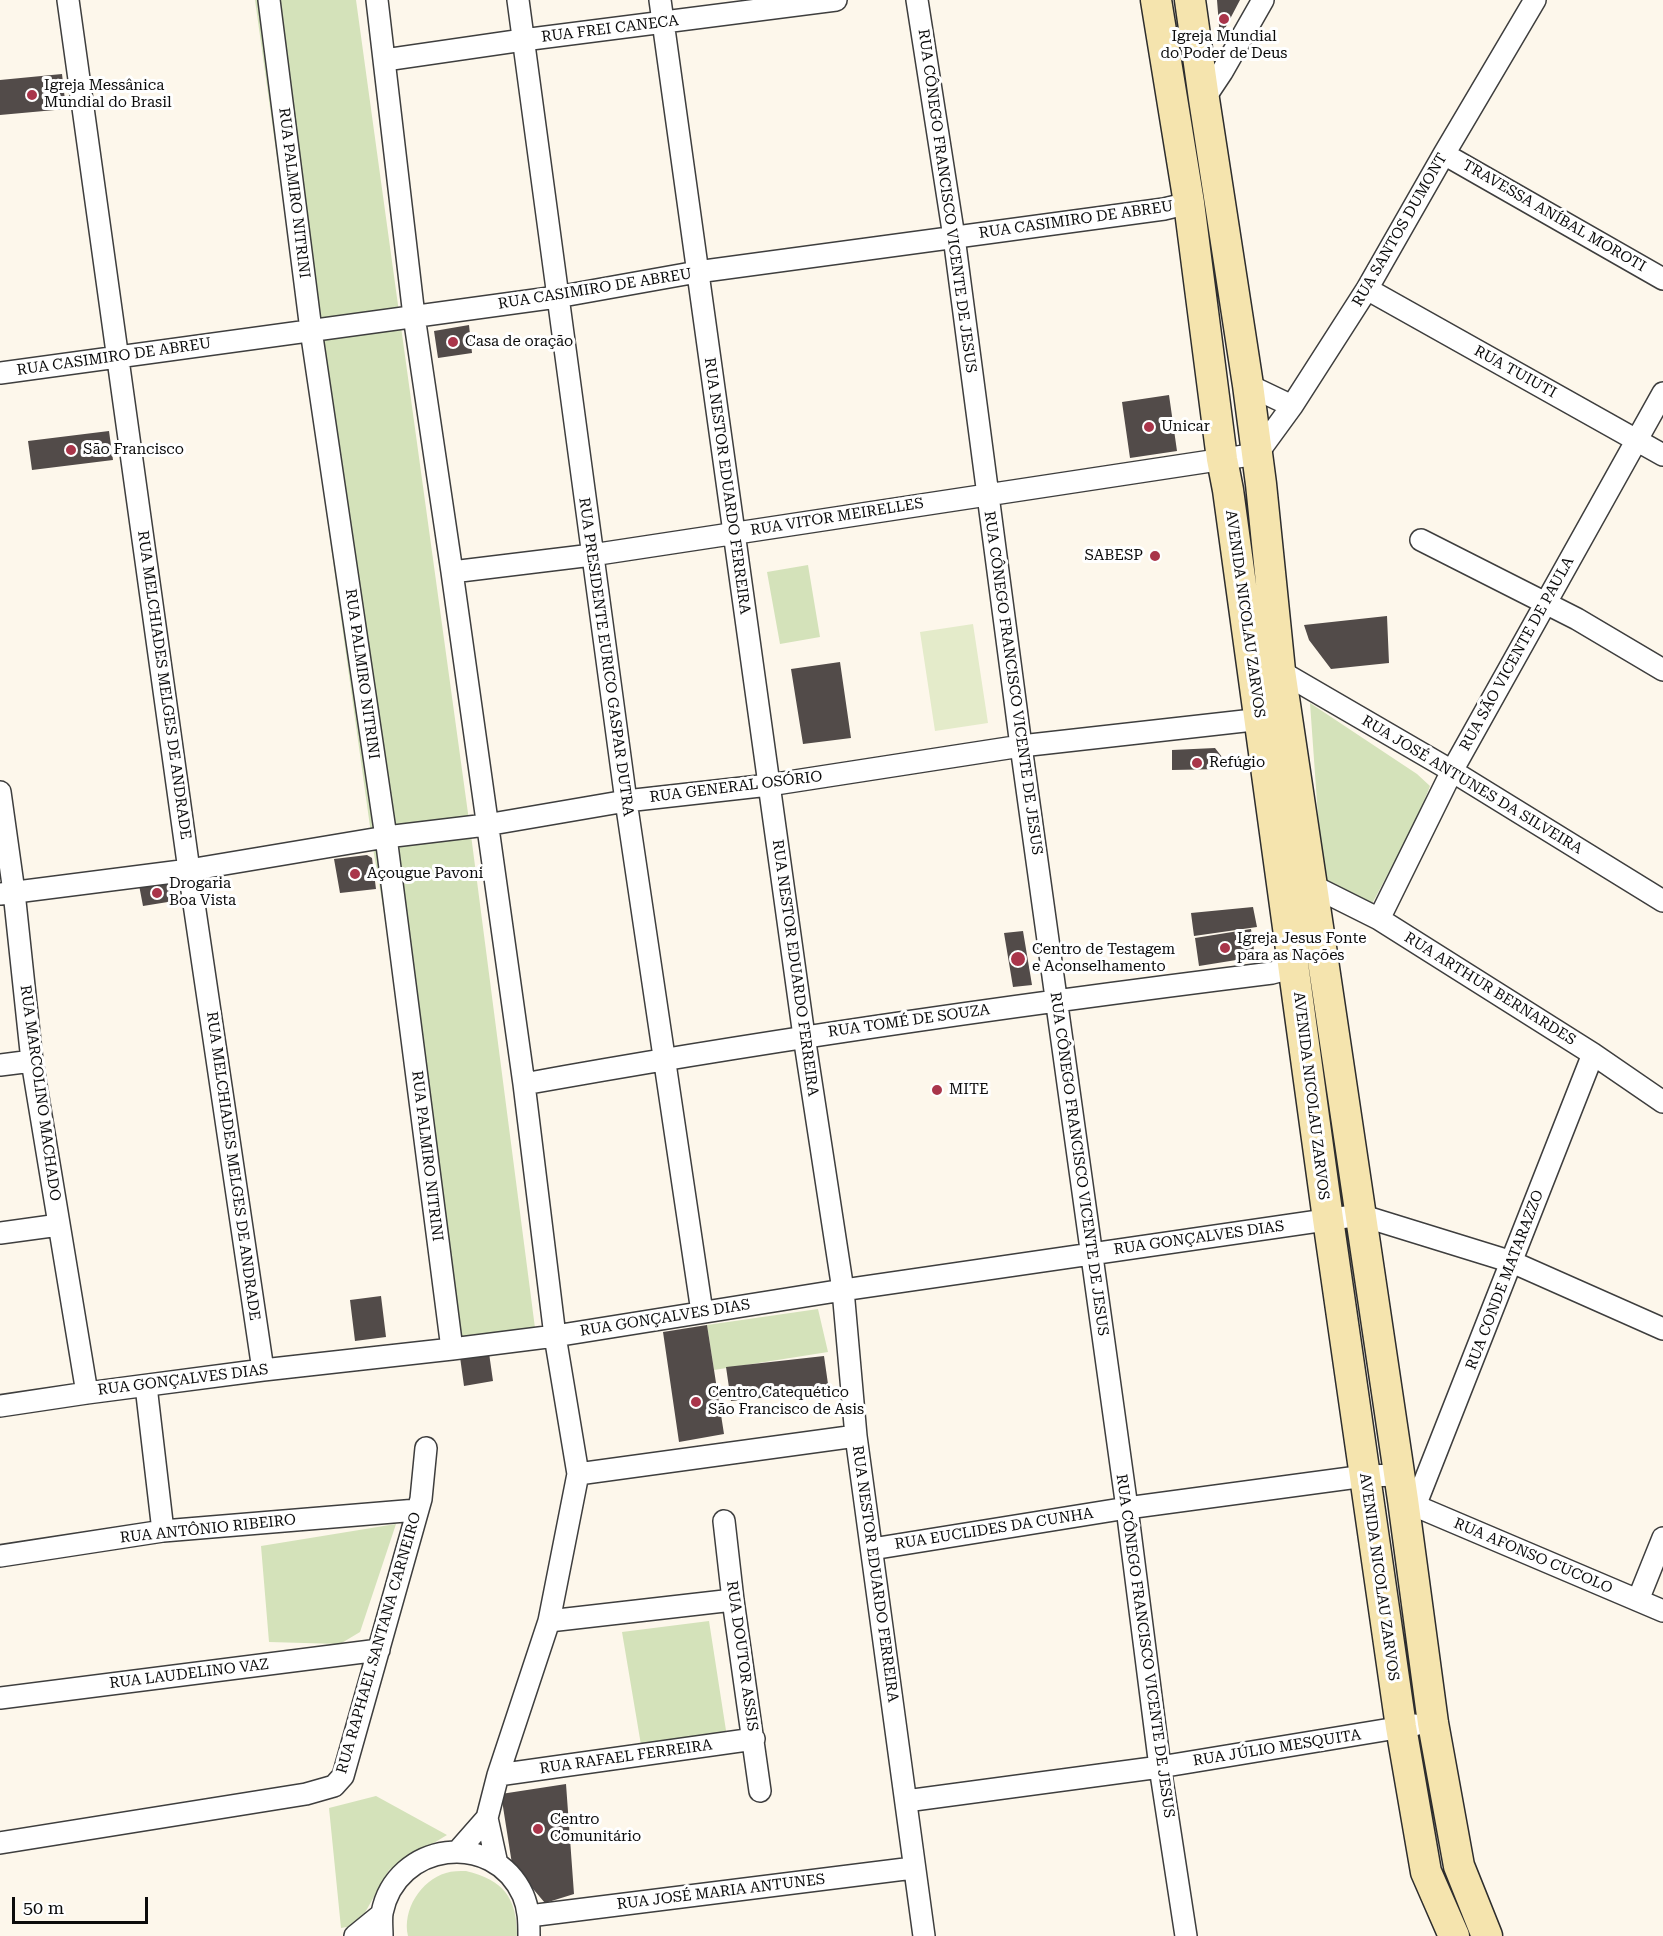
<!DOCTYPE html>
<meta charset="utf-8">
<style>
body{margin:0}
#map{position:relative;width:1663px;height:1936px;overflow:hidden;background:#fdf7eb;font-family:"Roboto Serif",serif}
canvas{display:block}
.scale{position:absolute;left:12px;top:1897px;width:136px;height:27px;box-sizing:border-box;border:3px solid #0b0b0b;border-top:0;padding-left:8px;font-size:18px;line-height:21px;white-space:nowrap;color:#0b0b0b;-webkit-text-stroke:4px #fff;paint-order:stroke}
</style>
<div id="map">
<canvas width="1663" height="1936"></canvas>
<div class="scale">50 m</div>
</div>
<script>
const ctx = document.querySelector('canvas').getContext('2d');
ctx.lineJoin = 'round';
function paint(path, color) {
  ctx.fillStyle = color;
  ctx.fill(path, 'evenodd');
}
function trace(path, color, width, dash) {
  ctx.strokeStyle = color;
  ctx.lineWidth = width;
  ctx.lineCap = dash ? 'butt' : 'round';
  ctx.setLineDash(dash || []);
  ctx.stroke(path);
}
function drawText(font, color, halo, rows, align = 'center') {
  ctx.font = font + ' "Roboto Serif",serif';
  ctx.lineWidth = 6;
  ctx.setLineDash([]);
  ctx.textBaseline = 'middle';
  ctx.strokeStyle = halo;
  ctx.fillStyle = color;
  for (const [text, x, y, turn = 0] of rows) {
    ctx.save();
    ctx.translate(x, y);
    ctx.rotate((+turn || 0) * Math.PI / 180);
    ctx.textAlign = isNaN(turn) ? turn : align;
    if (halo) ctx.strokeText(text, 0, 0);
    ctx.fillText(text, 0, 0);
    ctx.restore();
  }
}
const green = new Path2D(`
 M255 0H356L471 835 535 1328 456 1341 373 848Z
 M808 565 820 637 780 644 767 572Z
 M1310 703 1417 774 1430 786 1417 819 1373 902 1365 907 1323 887Z
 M818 1309 828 1352 714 1370 707 1325Z
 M396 1524 360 1632 340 1644 269 1642 261 1546Z
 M709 1621 727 1737 641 1745 622 1632Z
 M376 1796 447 1835 389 1870 358 1925 341 1928 329 1808Z
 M466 1871C503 1880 517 1897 517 1936H408C402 1910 421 1880 446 1873 452 1871 460 1871 466 1871Z`);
const pitch = new Path2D(`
 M973 624 988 723 935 731 920 632Z`);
const building = new Path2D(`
 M1217 0H1240L1220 38Z
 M62 74 66 109 0 115V80Z
 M469 325 472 353 438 358 434 331Z
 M1169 395 1177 451 1130 458 1122 402Z
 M109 431 113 460 32 470 28 441Z
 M1387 616 1389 663 1331 669 1309 640 1304 625Z
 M840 662 851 738 803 744 791 669Z
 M1215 748 1222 757 1223 769 1172 770V750Z
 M367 855 372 858 376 889 340 893 334 859Z
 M163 882 171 886 174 901 143 906 139 885Z
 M1253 907 1257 927 1194 936 1191 913Z
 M1251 929 1255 957 1199 966 1195 938Z
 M1023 931 1032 985 1013 987 1004 933Z
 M381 1296 386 1337 355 1341 350 1300Z
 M707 1325 724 1434 679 1442 663 1332Z
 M489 1353 493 1381 464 1386 460 1357Z
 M824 1356 829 1391 731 1401 726 1367Z
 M566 1784 574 1894 545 1903 512 1864 501 1794Z`);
const minor = new Path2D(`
 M68 0 189 870 263 1370
 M269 0 311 330 386 837 452 1349
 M377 0 414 316 452 572 524 1084 555 1336 578 1474 549 1621 498 1775 487 1818 497 1864
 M518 0 626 801 702 1312
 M660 0 804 1036 843 1290 856 1436 924 1936
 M917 0 954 237 1021 746 1127 1508 1160 1767 1186 1936
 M385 60 523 40 836 0
 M1204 99 1222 72 1263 0
 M1444 154 1663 279
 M1367 289 1663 455
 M0 373 557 297 697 272 1164 209 1189 203
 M1248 385 1292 406
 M1421 540 1577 619 1663 670
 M452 572 592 555 1257 454 1292 406 1367 289 1444 154 1535 0
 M1280 671 1452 771 1663 901
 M0 792 14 892 32 1061 87 1393
 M1311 885 1379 919 1593 1054 1663 1102
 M0 894 189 870 386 837 486 825 626 801 769 785 1021 746 1271 718
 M1379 919 1452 771 1663 393
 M0 1065 32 1061
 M524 1084C772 1039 1022 1004 1272 973L1295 967
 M0 1233 59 1225
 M146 1386 163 1531
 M0 1406 87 1393 263 1370 452 1349 555 1336 843 1290 1360 1215 1512 1262 1663 1329
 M578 1474 856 1436
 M1404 1501 1663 1611
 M1415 1506 1593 1054
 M724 1521 733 1600 760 1791
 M872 1549 1127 1508 1365 1476 1399 1475
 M0 1556 163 1531 417 1510
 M1638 1600 1663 1538
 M549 1621 733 1600
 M0 1698 379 1650
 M498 1775 754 1739
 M906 1801 1160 1767 1415 1725
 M0 1843 306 1794 334 1786 343 1776 421 1499 426 1448
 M458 1851 487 1818
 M529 1916 913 1868
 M355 1936 382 1914
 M382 1936C382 1929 381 1920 382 1913 396 1842 493 1829 523 1895 529 1909 529 1922 529 1936`);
const secondary = new Path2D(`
 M1156 0 1189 203 1222 459 1228 490 1328 1219 1401 1727 1426 1872 1454 1936
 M1190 0 1204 99 1248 385 1261 484 1280 671 1403 1500 1433 1723 1459 1866 1487 1936`);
const markers = [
 [1224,19,6,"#a9354a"],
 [32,95,6,"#a9354a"],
 [453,342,6,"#a9354a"],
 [1149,427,6,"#a9354a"],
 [71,450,6,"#a9354a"],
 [1155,556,6,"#a9354a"],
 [1197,763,6,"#a9354a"],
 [355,874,6,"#a9354a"],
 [157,893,6,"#a9354a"],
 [1225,948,6,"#a9354a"],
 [1018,959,8,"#a9354a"],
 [937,1090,6,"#a9354a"],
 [696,1402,6,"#a9354a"],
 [538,1829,6,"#a9354a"]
];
const streetNames = [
 ["RUA FREI CANECA",610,29,-7],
 ["RUA PALMIRO NITRINI",294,193,83],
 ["RUA CÔNEGO FRANCISCO VICENTE DE JESUS",947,201,82],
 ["TRAVESSA ANÍBAL MOROTI",1554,216,30],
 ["RUA CASIMIRO DE ABREU",1076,220,-8],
 ["RUA SANTOS DUMONT",1400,230,-60],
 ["RUA CASIMIRO DE ABREU",595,289,-9],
 ["RUA CASIMIRO DE ABREU",114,357,-8],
 ["RUA TUIUTI",1515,372,29],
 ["RUA NESTOR EDUARDO FERREIRA",727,486,82],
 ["RUA VITOR MEIRELLES",837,517,-9],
 ["AVENIDA NICOLAU ZARVOS",1245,614,82],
 ["RUA SÃO VICENTE DE PAULA",1517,654,-61],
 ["RUA PRESIDENTE EURICO GASPAR DUTRA",606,657,82],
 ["RUA PALMIRO NITRINI",362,674,82],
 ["RUA CÔNEGO FRANCISCO VICENTE DE JESUS",1013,683,82],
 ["RUA MELCHIADES MELGES DE ANDRADE",164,685,82],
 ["RUA JOSÉ ANTUNES DA SILVEIRA",1472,785,31],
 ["RUA GENERAL OSÓRIO",736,787,-7],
 ["RUA NESTOR EDUARDO FERREIRA",795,968,82],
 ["RUA ARTHUR BERNARDES",1490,989,32],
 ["RUA TOMÉ DE SOUZA",909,1021,-8],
 ["RUA MARCOLINO MACHADO",40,1093,82],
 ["AVENIDA NICOLAU ZARVOS",1311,1096,83],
 ["RUA PALMIRO NITRINI",427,1156,83],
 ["RUA CÔNEGO FRANCISCO VICENTE DE JESUS",1079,1164,82],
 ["RUA MELCHIADES MELGES DE ANDRADE",233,1166,82],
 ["RUA GONÇALVES DIAS",1199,1238,-8],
 ["RUA CONDE MATARAZZO",1505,1280,-69],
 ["RUA GONÇALVES DIAS",665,1318,-9],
 ["RUA GONÇALVES DIAS",183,1380,-7],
 ["RUA ANTÔNIO RIBEIRO",208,1529,-6],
 ["RUA EUCLIDES DA CUNHA",994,1529,-9],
 ["RUA AFONSO CUCOLO",1533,1556,23],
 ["RUA NESTOR EDUARDO FERREIRA",875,1574,82],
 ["AVENIDA NICOLAU ZARVOS",1379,1577,82],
 ["RUA RAPHAEL SANTANA CARNEIRO",379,1643,-74],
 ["RUA CÔNEGO FRANCISCO VICENTE DE JESUS",1145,1646,82],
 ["RUA DOUTOR ASSIS",742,1656,82],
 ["RUA LAUDELINO VAZ",189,1674,-7],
 ["RUA JÚLIO MESQUITA",1277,1748,-9],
 ["RUA RAFAEL FERREIRA",626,1757,-8],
 ["RUA JOSÉ MARIA ANTUNES",721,1892,-7]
];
const poiNames = [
 ["Igreja Mundial",1224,37,"center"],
 ["do Poder de Deus",1224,54,"center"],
 ["Igreja Messânica",44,86],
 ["Mundial do Brasil",44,103],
 ["Casa de oração",465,342],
 ["Unicar",1161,427],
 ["São Francisco",83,450],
 ["SABESP",1143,556,"right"],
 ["Refúgio",1209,763],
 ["Açougue Pavoni",367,874],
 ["Drogaria",169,884],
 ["Boa Vista",169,901],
 ["Igreja Jesus Fonte",1237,939],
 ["para as Nações",1237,956],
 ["Centro de Testagem",1032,950],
 ["e Aconselhamento",1032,967],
 ["MITE",949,1090],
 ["Centro Catequético",708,1393],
 ["São Francisco de Asis",708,1410],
 ["Centro",550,1820],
 ["Comunitário",550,1837]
];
paint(green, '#d4e2ba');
paint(pitch, '#e4ebca');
paint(building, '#524b49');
trace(minor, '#3e3e3e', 24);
trace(secondary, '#2d2d2d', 33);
trace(minor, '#fff', 21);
trace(secondary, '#f5e4ae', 30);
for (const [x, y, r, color] of markers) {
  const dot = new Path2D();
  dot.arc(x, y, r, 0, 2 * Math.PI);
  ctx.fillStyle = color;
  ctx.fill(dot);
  trace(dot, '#fff', 2);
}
drawText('15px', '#0b0b0b', '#fff', streetNames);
drawText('15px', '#0b0b0b', '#fff', poiNames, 'left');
</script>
